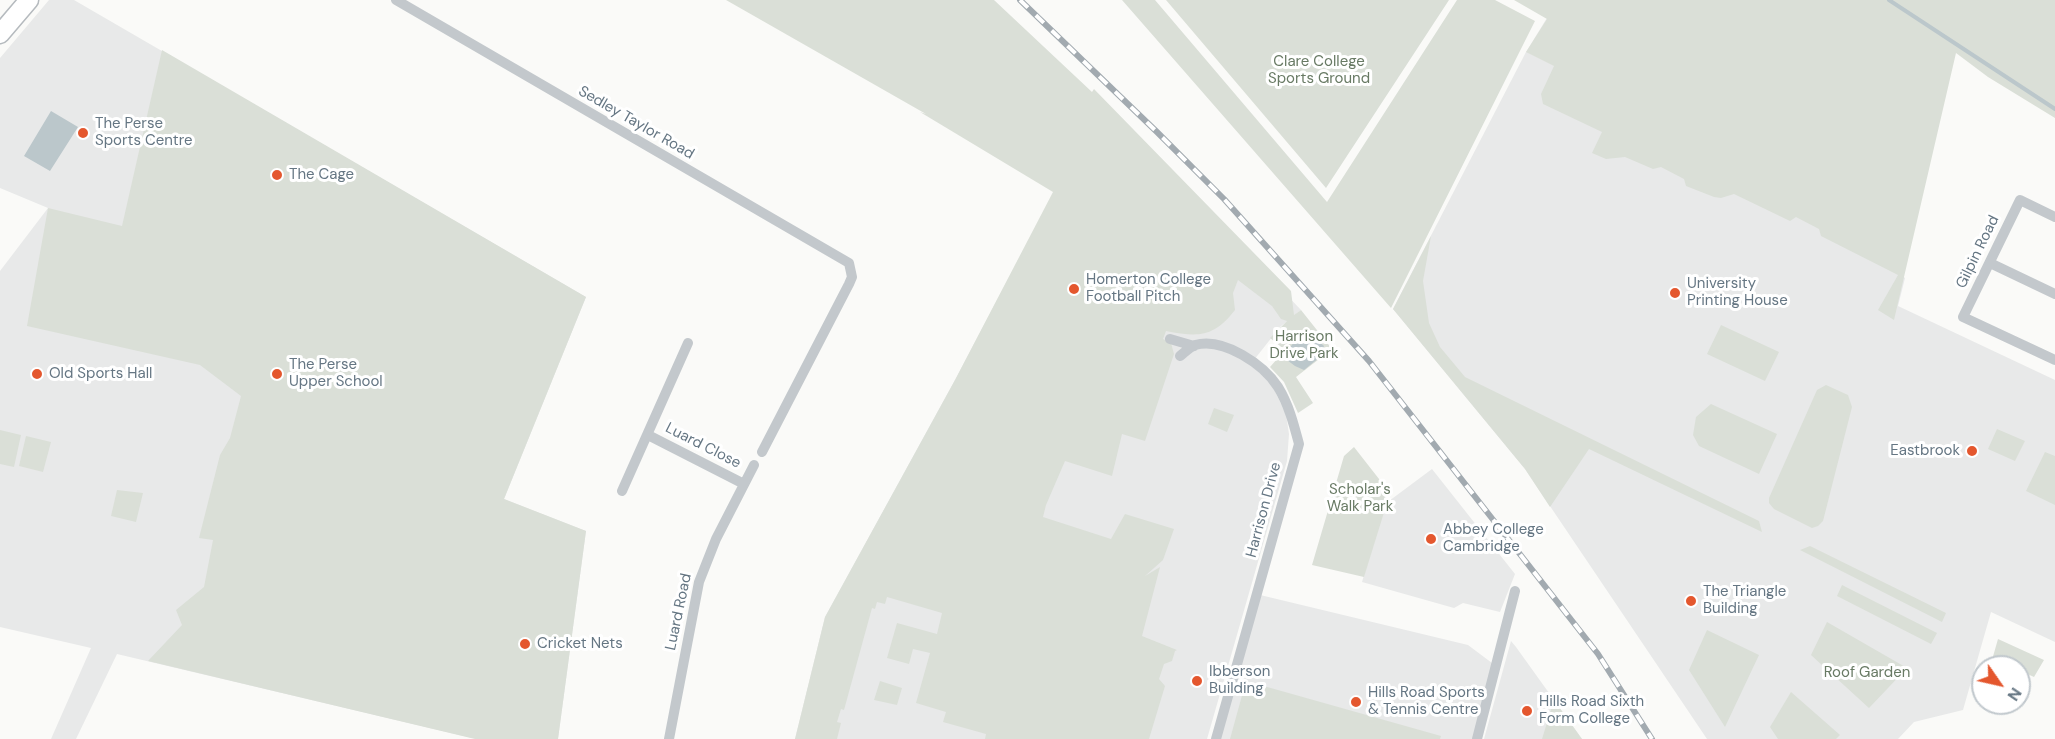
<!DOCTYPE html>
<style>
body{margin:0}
#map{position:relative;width:2055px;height:739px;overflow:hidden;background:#fafaf8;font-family:"DM Sans",sans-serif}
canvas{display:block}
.north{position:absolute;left:1971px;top:655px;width:60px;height:60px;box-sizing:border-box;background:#fff;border:2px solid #c1c8cd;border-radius:50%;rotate:124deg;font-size:16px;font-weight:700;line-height:24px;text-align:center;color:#657683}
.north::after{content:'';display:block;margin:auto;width:21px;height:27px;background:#e4572e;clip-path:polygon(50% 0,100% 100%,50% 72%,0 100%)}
</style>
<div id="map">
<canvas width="2055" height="739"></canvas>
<div class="north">N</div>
</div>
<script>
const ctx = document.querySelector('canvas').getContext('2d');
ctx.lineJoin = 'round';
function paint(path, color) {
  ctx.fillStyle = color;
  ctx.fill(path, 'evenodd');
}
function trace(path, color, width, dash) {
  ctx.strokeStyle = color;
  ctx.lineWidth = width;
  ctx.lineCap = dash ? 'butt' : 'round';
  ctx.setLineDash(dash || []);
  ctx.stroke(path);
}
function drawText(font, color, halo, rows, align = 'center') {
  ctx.font = font + ' "DM Sans",sans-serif';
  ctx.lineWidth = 6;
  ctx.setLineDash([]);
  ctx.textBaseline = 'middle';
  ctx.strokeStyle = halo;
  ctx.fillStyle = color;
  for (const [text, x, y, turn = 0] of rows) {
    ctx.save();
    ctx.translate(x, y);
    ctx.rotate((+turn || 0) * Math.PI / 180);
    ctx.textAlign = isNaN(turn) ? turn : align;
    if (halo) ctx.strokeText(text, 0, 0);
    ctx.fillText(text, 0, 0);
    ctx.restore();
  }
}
const built = new Path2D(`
 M49 0H74L586 297 504 499 586 531 558 739 472 738 117 654 76 739H51L91 648 0 627V271L48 208 0 188V58Z
 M1558 0 1905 278 1898 306 2055 380V642L1991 612 1963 710 1914 722 1898 739H1707L1525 469 1393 309 1526 52Z
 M1106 104 1301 310 1280 327 1250 365 1270 381 1286 414 1289 434 1287 461 1207 739H795L825 617 955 380 1054 192Z
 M1432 469 1515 574 1500 612 1463 603 1454 608 1362 582 1385 504Z
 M1256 594 1468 645 1496 666 1476 739H1216Z
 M1511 641 1516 647 1582 739H1484Z`);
const green = new Path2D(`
 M726 0H994L1092 92 1094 89 1291 291 1294 315 1301 310 1332 349 1296 377 1313 403 1298 413 1284 382 1270 367 1285 350 1270 338 1287 321 1281 319 1272 306 1238 280 1233 293 1235 310C1213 338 1198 337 1166 331L1163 339 1171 343 1174 354 1145 441 1122 434 1112 476 1065 461 1046 505 1043 517 1111 539 1125 514 1174 529 1163 560 1145 576 1160 567 1142 636 1177 650 1175 651 1172 661 1164 664 1159 679 1165 686 1149 739H985L986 734 943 722 946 712 916 703 930 653 913 649 909 664 887 658 897 623 937 634 942 613 887 597 885 604 877 602 875 609 872 608 844 710 841 709 837 722 841 723 837 739H795L825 617 955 380 1053 192 920 112 926 114Z
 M1122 0H1155L1327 202 1457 0H1495L1535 21 1391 308Z
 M1166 0H1449L1326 188Z
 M1514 0H2055V118L1988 77 1956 53 1894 320 1878 310 1898 275 1821 236 1819 229 1796 217 1790 221 1734 194 1721 198 1714 197 1686 186 1684 179 1661 167 1653 169 1625 157 1606 159 1592 153 1602 132 1543 104 1541 94 1554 66 1526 52 1547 19Z
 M162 50 586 297 504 499 586 531 558 739H475L148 661 182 625 176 610 204 587 213 540 199 538 220 455 230 438 241 396 200 365 27 326 48 208 122 226Z
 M1431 236 1423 281 1429 323 1440 347 1465 377 1759 521 1762 532 1589 449 1550 507 1525 469 1393 309Z
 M1721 325 1779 352 1765 381 1707 354Z
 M1826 385 1848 395 1852 407 1823 521 1818 526 1812 528 1774 509 1769 503V498L1817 390Z
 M1711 404 1777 434 1759 474 1699 446 1693 435 1696 417Z
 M1214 408 1234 415 1227 432 1208 424Z
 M1997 429 2025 441 2015 461 1988 449Z
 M0 430 21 435 14 467 0 464Z
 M26 436 51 442 43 472 19 466Z
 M1354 447 1390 493 1364 577 1312 565 1344 456Z
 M2045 452 2055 456V505L2026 491Z
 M117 490 143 493 136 522 111 516Z
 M1810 546 1946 613 1942 622 1800 550Z
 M1842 585 1937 633 1931 644 1837 596Z
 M1827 622 1907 668 1869 708 1811 655Z
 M1707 630 1759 655 1725 727 1689 670Z
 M1998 639 2044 660 2034 677 2019 670V667H1990Z
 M880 681 902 688 897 705 874 700Z
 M1246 681 1441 736 1440 739H1230Z
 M1791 692 1840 735 1836 739H1778L1770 727Z
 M1554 700 1582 739H1542Z`);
const water = new Path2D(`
 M51 111 78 127 50 171 24 156Z
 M1305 335 1315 338 1324 346 1320 357 1304 370 1295 366 1287 360C1288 346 1293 342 1305 335Z`);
const stream = new Path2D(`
 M1889 0 2055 109`);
const minor = new Path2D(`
 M396 0 849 263 852 277 849 284 762 452
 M2055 217 2020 200 1963 317 2055 360
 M1990 263 2055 294
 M1170 339 1194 346
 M1180 356C1185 352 1190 347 1195 345 1224 337 1264 365 1278 387 1289 405 1294 425 1299 444L1216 739
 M648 435 744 484
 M622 491 688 343
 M669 739 699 582 716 539 754 465
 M1477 739 1515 591`);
const primary = new Path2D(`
 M0 34 29 0`);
const rail = new Path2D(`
 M1020 0 1157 132 1224 199 1369 361 1598 654 1652 739`);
const markers = [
 [83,133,6,"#e4572e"],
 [277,175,6,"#e4572e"],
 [1074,289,6,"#e4572e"],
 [1675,293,6,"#e4572e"],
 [37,374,6,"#e4572e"],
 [277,374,6,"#e4572e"],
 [1972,451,6,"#e4572e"],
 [1431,539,6,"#e4572e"],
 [1691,601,6,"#e4572e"],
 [525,644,6,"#e4572e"],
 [1197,681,6,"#e4572e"],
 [1356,702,6,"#e4572e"],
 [1527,711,6,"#e4572e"]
];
const parkNames = [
 ["Clare College",1319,62],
 ["Sports Ground",1319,79],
 ["Harrison",1304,337],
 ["Drive Park",1304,354],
 ["Scholar's",1360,490],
 ["Walk Park",1360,507],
 ["Roof Garden",1867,673]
];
const streetNames = [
 ["Sedley Taylor Road",636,123,30],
 ["Gilpin Road",1978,252,-64],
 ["Luard Close",703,446,27],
 ["Harrison Drive",1264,510,-75],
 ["Luard Road",679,612,-78]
];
const poiNames = [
 ["The Perse",95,124],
 ["Sports Centre",95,141],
 ["The Cage",289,175],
 ["Homerton College",1086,280],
 ["Football Pitch",1086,297],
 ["University",1687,284],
 ["Printing House",1687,301],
 ["The Perse",289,365],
 ["Upper School",289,382],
 ["Old Sports Hall",49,374],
 ["Eastbrook",1960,451,"right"],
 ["Abbey College",1443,530],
 ["Cambridge",1443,547],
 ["The Triangle",1703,592],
 ["Building",1703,609],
 ["Cricket Nets",537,644],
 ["Ibberson",1209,672],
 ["Building",1209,689],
 ["Hills Road Sports",1368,693],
 ["& Tennis Centre",1368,710],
 ["Hills Road Sixth",1539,702],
 ["Form College",1539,719]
];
paint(built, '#e8e9e9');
paint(green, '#dadfd7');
paint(water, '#bbc7cb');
trace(stream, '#bbc7cb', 4);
trace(primary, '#b5babe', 21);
trace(minor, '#c3c8cc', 10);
trace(primary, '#fff', 18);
trace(rail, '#a2aab0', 6);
trace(rail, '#fff', 4, [11]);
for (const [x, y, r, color] of markers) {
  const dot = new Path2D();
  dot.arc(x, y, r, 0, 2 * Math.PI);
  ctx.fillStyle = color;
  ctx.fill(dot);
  trace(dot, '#fff', 2);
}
drawText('15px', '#687a64', '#fff', parkNames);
drawText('15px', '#657683', '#fff', streetNames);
drawText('15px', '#657683', '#fff', poiNames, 'left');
</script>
